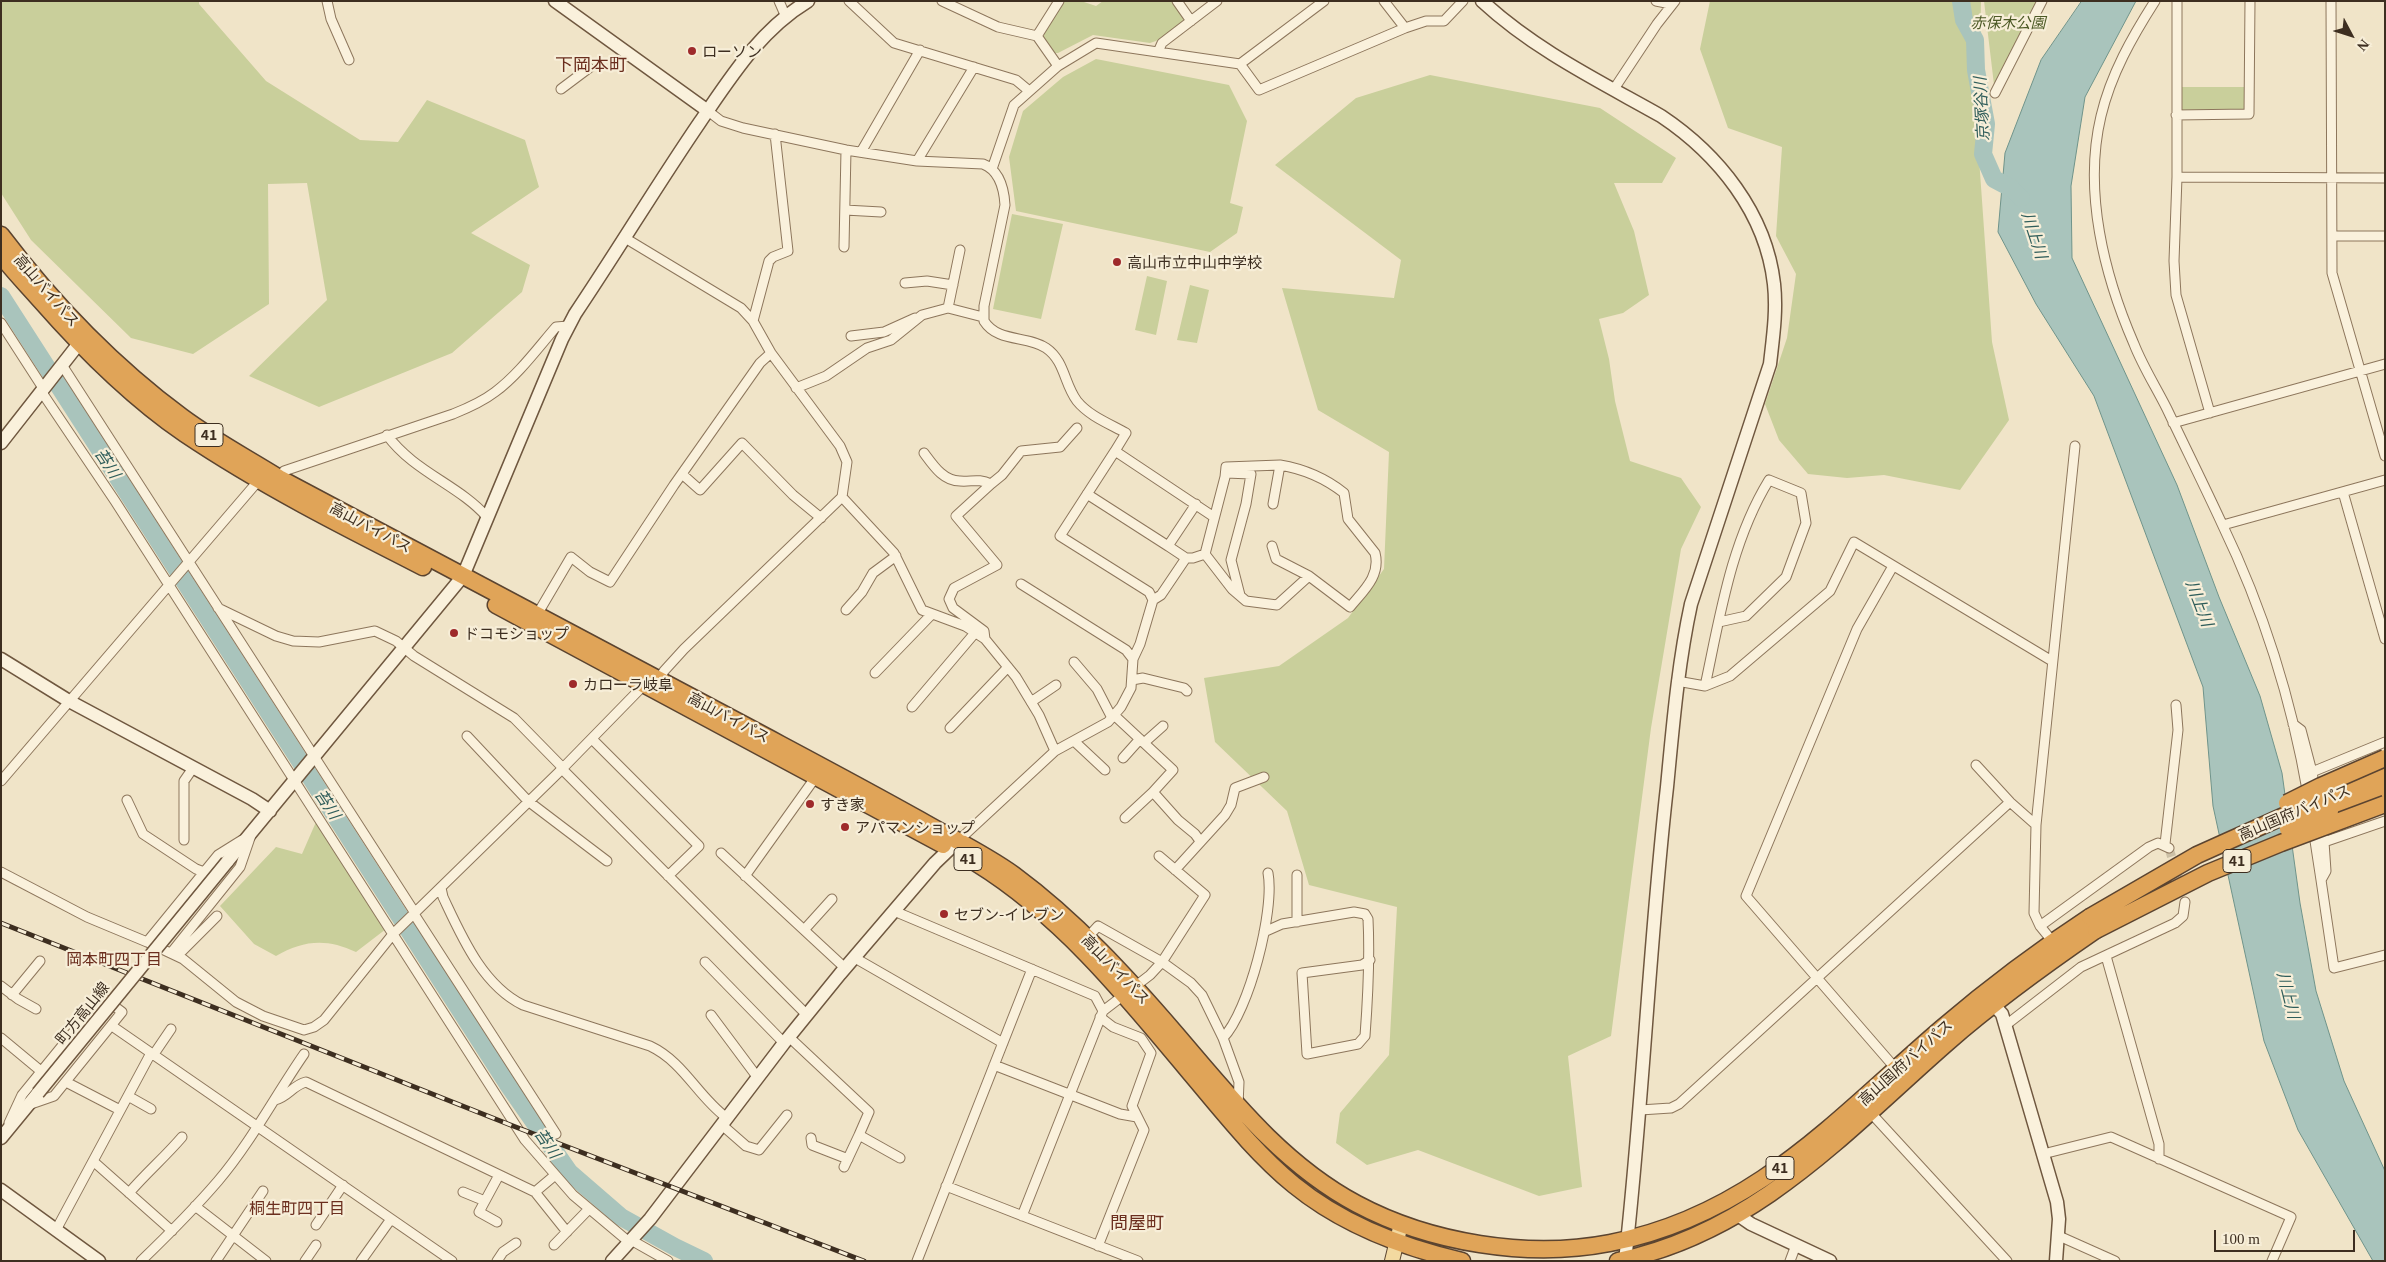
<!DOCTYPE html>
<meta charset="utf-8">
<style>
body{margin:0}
#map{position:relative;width:2386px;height:1262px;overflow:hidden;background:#f0e4c8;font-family:Georgia,serif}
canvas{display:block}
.frame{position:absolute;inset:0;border:2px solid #3d2e20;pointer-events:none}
.north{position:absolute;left:2326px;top:10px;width:50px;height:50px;-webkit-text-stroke:4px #f7eed8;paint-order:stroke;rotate:130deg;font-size:14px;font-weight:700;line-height:20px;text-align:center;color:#3d2e20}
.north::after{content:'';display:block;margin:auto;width:18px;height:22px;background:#3d2e20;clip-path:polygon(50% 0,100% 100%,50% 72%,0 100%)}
.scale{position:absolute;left:2214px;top:1230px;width:141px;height:22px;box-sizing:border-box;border:2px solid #3d2e20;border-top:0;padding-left:6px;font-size:15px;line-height:18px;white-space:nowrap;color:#3d2e20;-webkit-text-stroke:4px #f7eed8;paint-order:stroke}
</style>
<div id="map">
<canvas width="2386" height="1262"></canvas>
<div class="frame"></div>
<div class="north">N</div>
<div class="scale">100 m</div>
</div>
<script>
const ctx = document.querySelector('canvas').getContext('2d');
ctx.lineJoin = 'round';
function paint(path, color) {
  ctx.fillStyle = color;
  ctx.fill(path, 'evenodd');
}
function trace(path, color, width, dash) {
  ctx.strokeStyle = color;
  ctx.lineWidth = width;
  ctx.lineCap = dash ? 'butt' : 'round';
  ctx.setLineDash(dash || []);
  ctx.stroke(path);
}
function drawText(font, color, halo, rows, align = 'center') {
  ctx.font = font + ' Georgia,"Noto Sans JP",serif';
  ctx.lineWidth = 4.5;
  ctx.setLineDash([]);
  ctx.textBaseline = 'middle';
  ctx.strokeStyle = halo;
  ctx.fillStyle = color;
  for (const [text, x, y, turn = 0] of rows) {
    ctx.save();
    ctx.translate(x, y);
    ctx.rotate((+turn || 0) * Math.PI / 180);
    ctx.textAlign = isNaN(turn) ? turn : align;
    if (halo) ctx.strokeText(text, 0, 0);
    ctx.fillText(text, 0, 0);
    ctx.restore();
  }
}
const green = new Path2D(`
 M1 1H199V4L266 81 360 140 398 142 427 100 525 140 539 187 471 233 530 265 522 292 452 353 319 407 249 376 327 300 307 183 268 184 269 304 193 354 131 338 31 240 1 193Z
 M1064 1H1081L1096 6 1103 1H1172L1184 18 1183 22 1156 41 1150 43 1093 35 1058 53H1054L1044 38V33Z
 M1710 1H1981L1978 144 1992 342 2009 420 1960 490 1884 475 1847 478 1808 474 1779 440 1765 404 1787 338 1796 274 1776 236 1782 147 1728 128 1700 49Z
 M1984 1H2042L1995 93Z
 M1096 59 1229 85 1247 121 1230 203 1243 207 1237 233 1210 252 1016 211 1009 157 1023 111 1063 77Z
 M1430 75 1600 108 1676 158 1662 183H1614L1634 231 1649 295 1623 313 1599 319 1609 359 1615 401 1630 461 1681 478 1701 507 1681 549 1651 728 1611 1036 1568 1056 1582 1187 1539 1196 1418 1150 1367 1165 1336 1143 1340 1113 1389 1055 1397 907 1309 885 1287 811 1215 742 1204 678 1279 666 1348 618 1384 569 1389 452 1318 410 1282 288 1394 298 1401 260 1275 165 1356 98Z
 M2181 87H2246V107L2241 112 2185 111 2181 109Z
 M1012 214 1063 224 1041 319 993 309Z
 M1147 276 1167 281 1156 335 1135 330Z
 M1190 285 1209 290 1197 343 1177 340Z
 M316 822 386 929 356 952C327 938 303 940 276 956L254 944 220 906 276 847 302 854Z`);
const water = new Path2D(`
 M2082 1H2136L2085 97 2071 186 2072 258 2177 485 2219 597 2260 696 2282 773 2300 903 2316 991 2344 1081 2385 1171V1261H2373L2298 1130 2264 1041 2213 806 2203 687 2094 396 2036 304 1998 232 2005 153 2041 60Z`);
const river = new Path2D(`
 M1961 1 1964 20 1975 40 1976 70 1986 124 1983 154 1994 179 2011 188 2021 198
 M1 296 507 1083 569 1172 621 1217 675 1247 704 1261`);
const streetTunnel = new Path2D(`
 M2169 848 2185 902`);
const street = new Path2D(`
 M327 1 331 19 349 60
 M779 1 786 17
 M849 1 894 43 1016 80 1028 90
 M942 1 998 27 1037 36
 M1177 1 1191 21
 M1656 1 1671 4
 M2155 1C2132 37 2111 74 2101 116 2083 191 2104 275 2134 344 2143 367 2156 387 2167 409 2185 447 2204 485 2222 524 2263 609 2292 702 2308 795
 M2177 1V177L2174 261 2176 295 2210 413
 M2331 1 2332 273 2385 456
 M1405 28 1426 21H1444L1463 1
 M1158 52 1162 43 1217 1
 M1240 64 1324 1
 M1058 66 1037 36 1059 1
 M561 89 589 68
 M1614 89 1657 24 1675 1
 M1995 93 2042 1
 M708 111 721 121 743 128 846 150 917 161 983 164C999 170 1004 189 1005 205L984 306V321C998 343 1027 335 1046 348 1065 361 1064 384 1077 401 1089 416 1110 424 1126 433L1115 451
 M2176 115 2249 114 2250 1
 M861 152 920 50
 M917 161 974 67
 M992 169 1014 105 1058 66 1096 43 1240 64 1259 90 1405 28 1384 1
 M2177 177 2385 178
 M845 210 881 212
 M2332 236H2385
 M625 238 741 308 753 321 771 353 840 446 847 462 842 497 684 649 664 671 659 680
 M844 247 846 150
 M905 283 927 281 953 285
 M948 308 960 250
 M753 321 769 261 773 257 788 251 775 134
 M1 323 43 388
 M851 336 884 332 915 318
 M62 365 415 913
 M796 388 826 376 867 348 891 340 922 315 948 308 983 317
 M41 391 115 501 525 1140 573 1195 629 1242
 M2173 423 2385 364
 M387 435C414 472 459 485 487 517
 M924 453C933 465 943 481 960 481 972 482 978 478 991 484L956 516 997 565 954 588 949 599 953 608 984 631 985 639
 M1226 473 1251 474 1246 504 1231 560 1240 595
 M682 474 700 490 742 443 793 495 821 518
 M279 478 284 471 453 414C468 408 482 402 495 392 518 375 537 349 556 327L568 326
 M991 484 1002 475 1021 451 1060 447 1077 428
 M2343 492 2385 639
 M1087 494 1168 546
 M842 497 894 553 922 610 965 626 985 639 1016 677 1039 715 1055 751
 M2223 525 2385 480
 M1272 546 1276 559 1309 576 1350 607C1363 591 1381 576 1375 553L1348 519 1344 493C1325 478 1304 469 1280 465L1273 504
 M1205 554 1232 589 1246 601 1277 605 1309 576
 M1186 558 1168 546 1196 504
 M1893 566 1857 629 1746 896 1896 1069
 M1021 584 1126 650 1133 659
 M1153 600 1161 595 1186 558H1193L1205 554 1225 477 1226 467 1280 465
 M218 608 276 636 293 641 319 642 375 631 396 641 414 656 514 718 563 768
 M541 608 571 557 590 572 610 582 674 485 760 363 771 353
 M846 610 862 592 873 573 896 556
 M1074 662 1097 689 1112 718
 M875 673 931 615
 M1132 680 1143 678 1184 688 1187 691
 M1677 681 1705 686 1730 676 1830 591 1854 542 2052 661
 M1705 686C1720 616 1731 542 1769 480L1801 493 1806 523 1786 577 1746 616 1719 622
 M1031 702 1056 685
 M912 707 974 634
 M1114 715 1173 770 1153 792 1178 820 1195 834 1200 841
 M2293 724 2301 730 2312 772
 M950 728 1008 667
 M467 736 528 801 607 861
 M592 739 699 846 668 876
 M1074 741 1105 770
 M1145 742 1163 726
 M1123 758 1140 739
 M1976 765 2010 802 2036 825
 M562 769 807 1015
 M1 781 259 480
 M2315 790 2312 772 2385 742
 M127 800 143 834 196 869 204 872
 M1125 818 1153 792
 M2321 825 2324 842 2385 821
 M2313 828 2321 880
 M184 840V781L193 768
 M958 841 1055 751 1108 722 1121 707 1131 688 1133 659 1140 644 1153 600 1149 592 1060 536 1115 451 1214 517
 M2324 842 2326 871 2321 880 2334 968 2385 955
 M2165 844 2178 730 2176 705
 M721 853 845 968
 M1175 870 1225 815 1231 805 1235 788 1264 777
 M1 872 87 917 147 942 183 959 236 1002 263 1016 304 1030 314 1027 324 1020 393 934 559 772 643 686
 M745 876 815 778
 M441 888 443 897C461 935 482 985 523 1005L650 1046C684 1062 698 1097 727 1118
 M894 911 1095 996 1103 1011
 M414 914 556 1134
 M1297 922V875
 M2040 926 2149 847 2158 843 2169 848
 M804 930 832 899
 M1264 932 1282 924 1354 912 1365 914 1368 919C1370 958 1368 996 1365 1036L1358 1044 1307 1054 1302 973 1362 965 1370 960
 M1087 938 1098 926 1162 962 1191 983 1202 995 1223 1038 1239 1082 1238 1106
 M147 942 218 855 242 840
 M2053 942 2040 926 2034 913 2036 825 2075 446
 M171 953 240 867 251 835
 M177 956 217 916
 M2106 956 2159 1144V1159
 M855 958 1003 1043
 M705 962 784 1043
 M1 986 18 999 36 1009
 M12 995 40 961
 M711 1015 758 1078
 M2006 1025 2081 967 2175 923 2183 916 2185 902
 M112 1026 452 1261
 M789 1037 869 1112 859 1135 900 1158
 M1 1038 42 1072
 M1223 1038C1249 1011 1275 910 1268 873
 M154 1054 171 1029
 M994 1065 1120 1114 1137 1117
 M66 1082 120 1110
 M128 1096 151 1109
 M275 1100C288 1097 293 1085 306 1082L535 1192 554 1176
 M1640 1110 1671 1108 1679 1104 2010 802
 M1870 1112 2007 1261
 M9 1123 22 1095 102 997 122 1012 54 1096 31 1104
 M722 1125 746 1146 759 1150 787 1115
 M811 1138 812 1145 848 1159
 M2043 1154 2111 1137 2291 1217 2272 1261
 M93 1161 172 1231
 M844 1167 859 1135
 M946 1186 1138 1261
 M463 1192 485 1201
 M535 1192 567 1232
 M129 1193C146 1173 165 1157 182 1137
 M195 1206 266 1261
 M1022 1216 1103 1011 1150 975 1162 962 1205 895 1159 856
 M497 1222 479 1212 499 1175
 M316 1225 343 1185
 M56 1230 151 1053
 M2059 1236 2115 1261
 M631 1240 668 1261
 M554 1245 588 1210
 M1098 1246 1144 1130 1132 1106 1151 1053 1141 1038 1113 1027 1100 1017
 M141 1261C168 1235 194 1209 218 1181 251 1142 275 1096 304 1054
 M216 1261 263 1191
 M305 1261 316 1245
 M361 1261 391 1219
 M497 1261 503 1252 516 1243
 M917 1261 1032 969
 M1790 1261 1796 1245`);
const secondary = new Path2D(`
 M555 1 708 111
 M1482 1C1535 50 1599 81 1661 116 1718 154 1766 213 1774 284 1777 311 1773 337 1770 364L1691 604C1678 664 1673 725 1667 787 1649 945 1643 1103 1625 1261
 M1 443 84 337
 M1 659 69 701 252 799 270 811
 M227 862 463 576 562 339 575 314C618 250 657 185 700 122 731 77 760 30 808 1
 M1993 1004 2002 1014 2057 1202 2059 1219 2056 1261
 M1 1138 38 1093
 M1 1190 99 1261
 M1738 1215 1751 1224 1830 1261
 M612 1261 650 1219 784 1043 840 974 935 863 958 841`);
const primary = new Path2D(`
 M1392 1261 1401 1224`);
const highway = new Path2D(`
 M1 235C54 305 112 365 182 417 213 440 247 458 279 478 435 561 592 644 748 727 806 758 863 788 920 820 951 838 985 854 1014 875 1075 920 1127 977 1176 1034 1230 1097 1282 1164 1357 1204 1430 1243 1528 1259 1610 1243 1754 1215 1837 1118 1942 1028 1989 988 2038 951 2090 917
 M1 255C13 271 28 286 41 301 84 350 131 397 185 434 261 485 342 526 423 567
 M496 605 943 845
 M2324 798 2385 774
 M2330 811 2385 789
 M976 863C1062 916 1127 997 1191 1074 1224 1113 1255 1153 1294 1185 1343 1225 1401 1247 1462 1261
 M1618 1261C1757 1232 1846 1131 1948 1042 1995 1001 2045 965 2096 930`);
const rail = new Path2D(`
 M1 923 508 1124 864 1261`);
const secondaryBridge = new Path2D(`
 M38 1093 227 862`);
const highwayBridge = new Path2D(`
 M2287 803 2321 786 2385 758
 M2288 829 2330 811
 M2090 917 2197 855 2324 798
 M2096 930 2208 873 2281 843 2385 804`);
const markers = [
 [692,51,5,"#9e2a2b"],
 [1117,262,5,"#9e2a2b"],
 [454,633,5,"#9e2a2b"],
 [573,684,5,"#9e2a2b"],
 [810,804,5,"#9e2a2b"],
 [845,827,5,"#9e2a2b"],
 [944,914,5,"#9e2a2b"]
];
const shields = [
 [209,435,28],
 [968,859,28],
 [2237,861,28],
 [1780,1168,28]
];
const shieldNames = [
 ["41",209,435],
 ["41",968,859],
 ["41",2237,861],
 ["41",1780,1168]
];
const parkNames = [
 ["赤保木公園",2008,22]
];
const poiNames = [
 ["ローソン",702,51],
 ["高山市立中山中学校",1127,262],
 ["ドコモショップ",464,633],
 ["カローラ岐阜",583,684],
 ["すき家",820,804],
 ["アパマンショップ",855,827],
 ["セブン-イレブン",954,914]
];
const streetNames = [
 ["高山バイパス",47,290,49],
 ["高山バイパス",371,527,28],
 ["高山バイパス",729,717,28],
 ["高山国府バイパス",2294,812,-23],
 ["高山バイパス",1116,969,46],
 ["町方高山線",82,1013,-51],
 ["高山国府バイパス",1905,1062,-42]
];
const waterNames = [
 ["京塚谷川",1981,109,-93],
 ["川上川",2035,235,72],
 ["苔川",108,463,57],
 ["川上川",2200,603,69],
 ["苔川",328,804,57],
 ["川上川",2289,995,76],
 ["苔川",548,1143,56]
];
const neighbourhoodNames = [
 ["岡本町四丁目",114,959],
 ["桐生町四丁目",297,1208]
];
const quarterNames = [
 ["下岡本町",591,64],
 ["問屋町",1137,1222]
];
paint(green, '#c9cf9b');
paint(water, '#a9c4bc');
trace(water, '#6f938a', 1);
trace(river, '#a9c4bc', 18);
trace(streetTunnel, '#ccc0a6', 9, [9, 4.5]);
trace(street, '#8d765c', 11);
trace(secondary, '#6f573f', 15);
trace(primary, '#5b4430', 16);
trace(highway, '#5b4430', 19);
trace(street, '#faf1dc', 9);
trace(secondary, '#faf1dc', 12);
trace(primary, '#f3d9a0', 14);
trace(highway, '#e0a458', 16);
trace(rail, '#3d2e20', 5);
trace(rail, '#f7eed8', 3, [9]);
trace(secondaryBridge, '#6f573f', 15, []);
trace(highwayBridge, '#5b4430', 19, []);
trace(secondaryBridge, '#faf1dc', 12);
trace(highwayBridge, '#e0a458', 16);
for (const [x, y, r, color] of markers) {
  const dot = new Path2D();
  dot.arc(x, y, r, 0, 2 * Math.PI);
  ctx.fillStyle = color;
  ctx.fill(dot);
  trace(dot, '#f7eed8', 2);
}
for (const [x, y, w] of shields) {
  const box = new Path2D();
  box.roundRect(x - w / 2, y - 11.5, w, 23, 4);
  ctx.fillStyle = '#f7eed8';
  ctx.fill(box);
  trace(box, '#3d2e20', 1);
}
drawText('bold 14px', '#3d2e20', null, shieldNames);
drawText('italic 15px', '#4d5a26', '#f7eed8', parkNames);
drawText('15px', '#3d2e20', '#f7eed8', poiNames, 'left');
drawText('15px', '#3d2e20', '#f7eed8', streetNames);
drawText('italic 16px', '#2f5d5a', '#f7eed8', waterNames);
drawText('16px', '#6b2e1e', '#f7eed8', neighbourhoodNames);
drawText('18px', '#6b2e1e', '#f7eed8', quarterNames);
</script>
